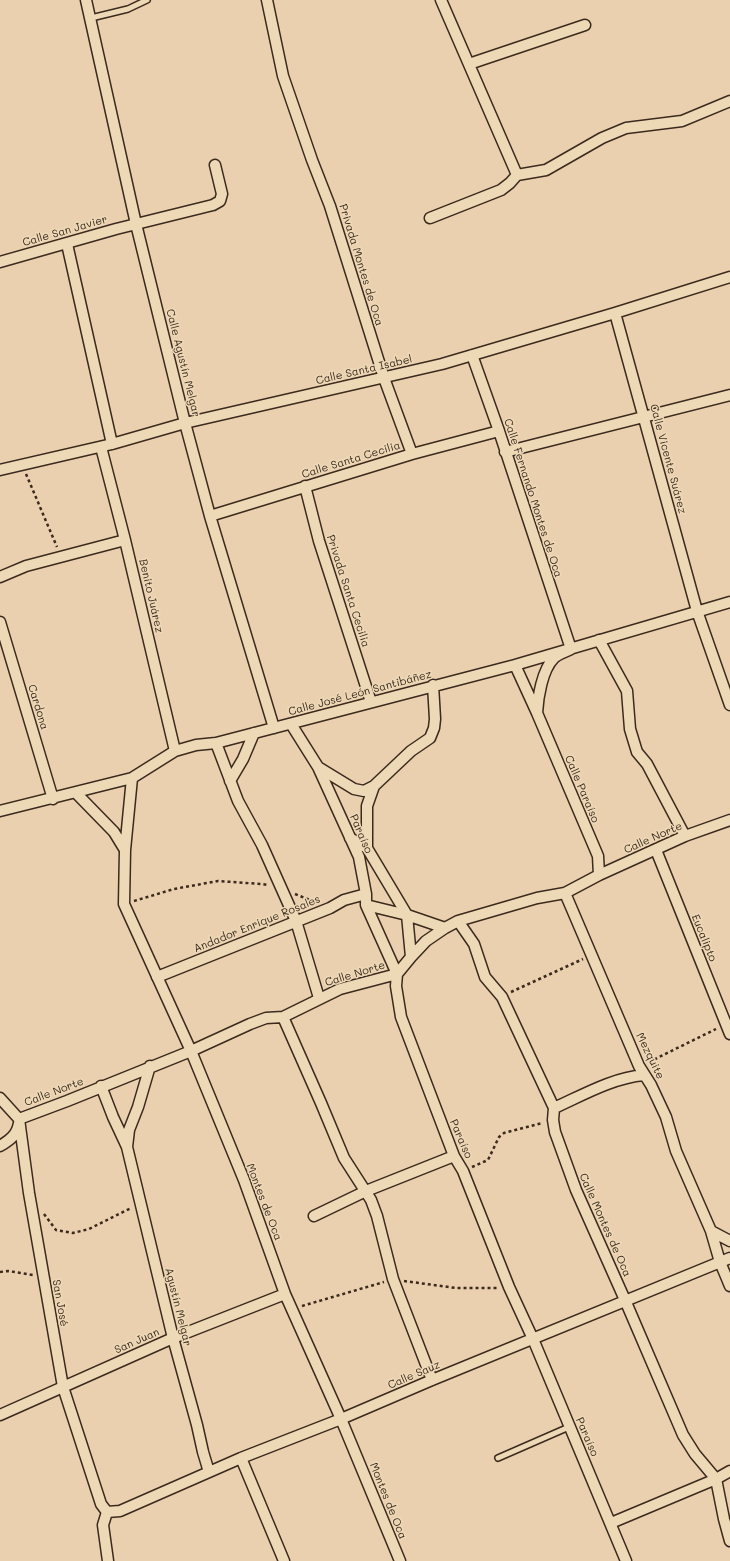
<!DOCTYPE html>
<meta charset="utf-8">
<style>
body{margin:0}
canvas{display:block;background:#ebd0b0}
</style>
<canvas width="730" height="1561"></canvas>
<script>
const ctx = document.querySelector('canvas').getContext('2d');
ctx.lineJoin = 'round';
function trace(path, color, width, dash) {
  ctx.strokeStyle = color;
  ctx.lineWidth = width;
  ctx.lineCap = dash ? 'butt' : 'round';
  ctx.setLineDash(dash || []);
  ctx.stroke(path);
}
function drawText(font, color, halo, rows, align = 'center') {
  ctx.font = font + ' Mali,sans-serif';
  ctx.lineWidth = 3;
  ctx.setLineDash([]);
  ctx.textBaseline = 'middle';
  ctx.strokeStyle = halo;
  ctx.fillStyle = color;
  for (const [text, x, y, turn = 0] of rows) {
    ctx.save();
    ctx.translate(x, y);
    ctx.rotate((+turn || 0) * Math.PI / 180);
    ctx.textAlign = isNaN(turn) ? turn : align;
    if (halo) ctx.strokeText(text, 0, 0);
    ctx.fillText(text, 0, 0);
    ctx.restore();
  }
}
const path = new Path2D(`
 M26 474 57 547
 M295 894 315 902
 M134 901 174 889 218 881 261 884 268 885
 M511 992 583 959
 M649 1062 716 1029
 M472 1167 488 1160 499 1137 504 1133 542 1123
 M44 1214 56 1230 73 1233 89 1229 131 1208
 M0 1272 8 1271 33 1275
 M404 1281 456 1288H499
 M302 1306 384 1282`);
const service = new Path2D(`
 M91 18 128 9 147 0
 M498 1458 569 1427`);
const minor = new Path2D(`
 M86 0 136 224 185 423 210 516 274 728
 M267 0 283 76 312 160 330 206 384 378 412 454
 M441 0 517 175
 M469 64 585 25
 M430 218 501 190 510 183 517 175 546 170 602 138 626 128 682 121 730 101
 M67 244 112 444
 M0 262 116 229 213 205 220 201 222 194 215 165
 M615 313 697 611 730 705
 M472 355 499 431 571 649C565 652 558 654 554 658 542 670 538 697 537 713
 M101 447 125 540 175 751
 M505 452 730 395
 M0 470 112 444 185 423 442 364 615 313 730 277
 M305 486 319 541 371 702
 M210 516 412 454 499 431
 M0 577 26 566 125 540
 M0 622 53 799
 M599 640 627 691 630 729 637 752 647 764 685 836
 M515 665 537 713 598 856 599 875
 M291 724 318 767 359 857 366 894V905L397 974 396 986 401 1017 454 1156 463 1171 509 1287 533 1339 626 1561
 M216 743 238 801 262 845 296 921 319 998
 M318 767 354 789 364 791 374 786 411 751 430 738 434 728 435 719 433 685
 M132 778 125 850 124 904 191 1051 244 1180 285 1294 341 1419 400 1561
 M230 781 243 759 254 733
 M76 793 114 832 125 850
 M0 811 132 778 175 751 196 745 216 743 515 665 730 602
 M350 838 367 848 407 915 411 957
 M367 848V806L374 786
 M656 850 730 1034
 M565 893 639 1066 651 1085 666 1117 676 1151 711 1231 720 1262 730 1286
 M366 905 407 915 445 928
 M458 921 474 944 485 977 502 997 554 1108 553 1120 555 1132 576 1190 625 1300 683 1435 695 1454 716 1479 724 1519 730 1541
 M157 977 330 908 344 900 366 894
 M283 1017 321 1103 344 1158 371 1200 377 1216 393 1279 432 1380
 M101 1086 113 1117 127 1147 173 1338 197 1425 203 1452 209 1472
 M0 1098 19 1119 29 1193 63 1387 101 1504 107 1512
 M554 1108C583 1095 612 1078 644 1075
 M19 1119 67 1101 191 1051 250 1024 266 1018 283 1017 340 989 397 974 411 957 426 941 445 928 458 921 537 898 565 893 599 875 685 836 730 820
 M0 1146C10 1140 17 1135 19 1123
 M127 1147 129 1130 138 1107 150 1066
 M314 1216 366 1191 454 1156
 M711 1231 730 1241
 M0 1415 173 1338 285 1294
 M241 1458 284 1561
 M107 1512 120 1511 241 1458 341 1419 432 1380 730 1258
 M107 1512 103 1525 108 1561
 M611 1523 716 1479 730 1471`);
const streetNames = [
 ["Calle San Javier",65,231,-16],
 ["Privada Montes de Oca",361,265,73],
 ["Calle Agustín Melgar",183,363,76],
 ["Calle Santa Isabel",364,370,-13],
 ["Calle Vicente Suárez",668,459,75],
 ["Calle Santa Cecilia",351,460,-17],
 ["Calle Fernando Montes de Oca",533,498,72],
 ["Privada Santa Cecilia",348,591,72],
 ["Benito Juárez",151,596,77],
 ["Calle José León Santibáñez",360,693,-15],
 ["Cardona",38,707,73],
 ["Calle Paraíso",582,789,67],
 ["Paraíso",361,834,67],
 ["Calle Norte",653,838,-24],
 ["Andador Enrique Rosales",257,924,-22],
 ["Eucalipto",704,938,68],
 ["Calle Norte",355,974,-17],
 ["Mezquite",650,1056,64],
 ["Calle Norte",54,1092,-21],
 ["Paraíso",461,1139,67],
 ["Montes de Oca",264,1202,69],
 ["Calle Montes de Oca",605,1225,66],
 ["San José",60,1303,80],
 ["Agustín Melgar",178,1307,76],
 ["San Juan",137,1341,-24],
 ["Calle Sauz",414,1375,-23],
 ["Paraíso",587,1437,67],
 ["Montes de Oca",388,1501,68]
];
trace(service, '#3b2a1e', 8);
trace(minor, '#3b2a1e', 13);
trace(path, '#3b2a1e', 2.5, [3, 3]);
trace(service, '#eed9b7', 5);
trace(minor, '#eed9b7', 10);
drawText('11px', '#3b2a1e', '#eed9b7', streetNames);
</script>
